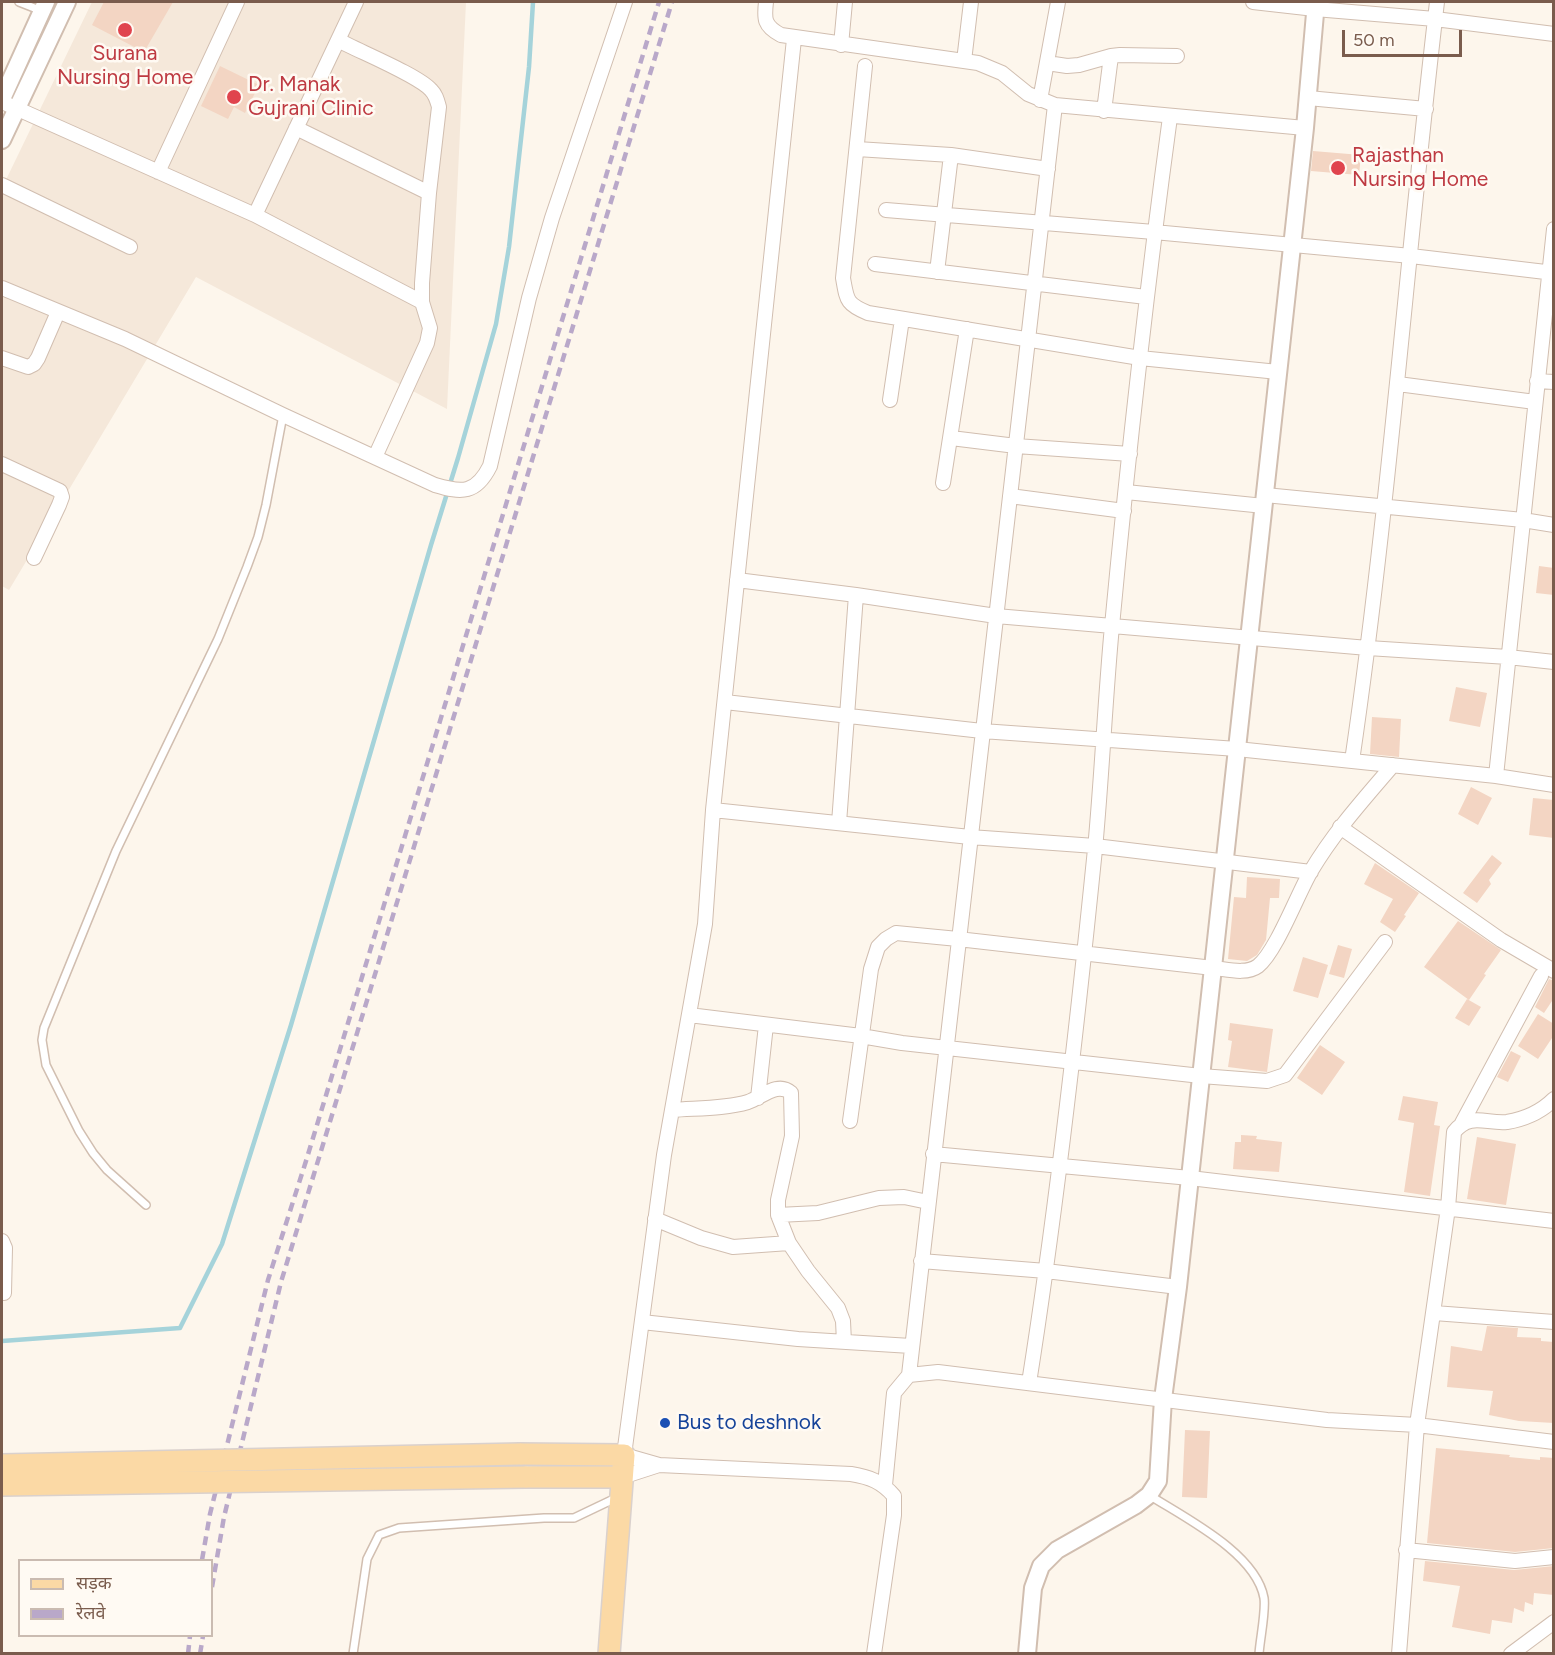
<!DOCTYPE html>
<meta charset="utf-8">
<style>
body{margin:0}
#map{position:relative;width:1555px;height:1655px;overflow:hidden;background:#fdf6ec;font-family:Figtree,"Noto Sans Devanagari",sans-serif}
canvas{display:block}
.frame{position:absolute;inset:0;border:3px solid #7a5c4d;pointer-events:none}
.legend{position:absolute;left:18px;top:1559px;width:195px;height:78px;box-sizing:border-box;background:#fffaf3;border:2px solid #cabbb1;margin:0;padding:8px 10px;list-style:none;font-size:18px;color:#7a5c4d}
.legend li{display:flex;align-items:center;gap:12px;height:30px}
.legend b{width:30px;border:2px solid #cabbb1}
.scale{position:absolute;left:1342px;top:30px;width:120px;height:27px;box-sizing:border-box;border:3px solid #7a5c4d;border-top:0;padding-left:8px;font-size:18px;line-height:21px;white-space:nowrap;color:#7a5c4d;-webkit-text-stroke:4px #fffaf3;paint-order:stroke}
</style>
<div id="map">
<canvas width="1555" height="1655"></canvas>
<div class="frame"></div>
<ul class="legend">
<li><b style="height:8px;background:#fbd9a5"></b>सड़क</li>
<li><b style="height:8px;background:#b9a8c9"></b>रेलवे</li>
</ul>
<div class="scale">50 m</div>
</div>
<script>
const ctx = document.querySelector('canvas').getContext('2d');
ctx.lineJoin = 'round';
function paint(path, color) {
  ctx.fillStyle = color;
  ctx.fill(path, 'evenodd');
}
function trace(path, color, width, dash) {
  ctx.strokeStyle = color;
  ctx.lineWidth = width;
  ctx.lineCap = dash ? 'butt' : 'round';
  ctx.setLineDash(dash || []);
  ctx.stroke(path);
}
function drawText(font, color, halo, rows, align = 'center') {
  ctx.font = font + ' Figtree,sans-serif';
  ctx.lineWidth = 5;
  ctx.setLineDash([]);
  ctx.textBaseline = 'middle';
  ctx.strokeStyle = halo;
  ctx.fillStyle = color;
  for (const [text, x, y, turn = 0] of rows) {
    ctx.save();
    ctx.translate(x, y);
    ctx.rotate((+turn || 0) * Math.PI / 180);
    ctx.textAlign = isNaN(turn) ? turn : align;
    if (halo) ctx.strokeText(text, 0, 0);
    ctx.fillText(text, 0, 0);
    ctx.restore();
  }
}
const residential = new Path2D(`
 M92 2H466L447 409 196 277 9 590 2 586V188Z`);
const stream = new Path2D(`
 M2 1341 180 1328 222 1244 291 1025 431 545 458 458 496 324 509 247 529 67 533 2`);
const building = new Path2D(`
 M104 2H173L144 52 92 25Z
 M220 66 259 85 245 113 234 107 228 119 201 106Z
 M1313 151 1361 155 1359 175 1311 171Z
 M1539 566 1554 568V595L1536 593Z
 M1456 687 1487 693 1480 727 1449 721Z
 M1372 717 1401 719 1399 757 1370 754Z
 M1471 787 1492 798 1478 825 1458 814Z
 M1533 798 1554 800V838L1529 835Z
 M1492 855 1502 863 1489 880 1491 884 1477 903 1463 893Z
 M1375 863 1419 893 1404 915 1406 916 1395 932 1380 922 1393 899 1364 884Z
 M1247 877 1280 879 1279 898H1270L1266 940 1257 955 1247 961 1228 959 1234 897 1246 898Z
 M1458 921 1501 950 1484 974 1486 975 1469 1000 1424 967Z
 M1338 945 1352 949 1344 978 1329 974Z
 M1303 957 1328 965 1318 998 1293 991Z
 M1549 979 1554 981V998L1544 1013 1535 1007Z
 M1467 999 1481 1007 1469 1026 1455 1018Z
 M1538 1014 1554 1024V1035L1538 1059 1518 1046Z
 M1230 1023 1273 1029 1267 1072 1228 1067 1232 1041 1228 1040Z
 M1320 1045 1345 1062 1322 1095 1297 1078Z
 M1511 1051 1521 1056 1508 1082 1497 1077Z
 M1403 1096 1438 1102 1434 1125 1440 1126 1430 1196 1404 1192 1414 1123 1398 1120Z
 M1241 1135 1257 1136 1256 1139 1282 1142 1279 1172 1233 1169 1235 1142H1241Z
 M1477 1137 1516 1144 1506 1205 1467 1199Z
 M1487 1326 1518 1328 1517 1337 1541 1338V1341L1554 1342V1423L1519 1421 1489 1415 1493 1391 1447 1387 1451 1346 1482 1351Z
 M1185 1430 1210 1431 1207 1498 1182 1497Z
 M1436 1448 1510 1455 1509 1457 1540 1460V1457L1554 1458V1548L1515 1552 1427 1543Z
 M1425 1561 1514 1570 1554 1566V1595L1534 1593 1533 1605 1525 1602 1524 1612 1514 1608 1512 1623 1492 1620 1490 1634 1452 1627 1460 1586 1423 1581Z`);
const service = new Path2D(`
 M19 2 42 11
 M146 1205 107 1170 93 1153 79 1131 46 1065 42 1040 44 1028 116 851 218 639 247 567 258 537 266 505 283 415
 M1149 1495C1185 1518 1256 1553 1264 1598 1266 1611 1260 1639 1259 1654
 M353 1654 367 1559 379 1535 399 1528 544 1518H574L618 1497`);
const minor = new Path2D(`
 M766 2C764 19 764 26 781 35L978 63 1002 73 1028 94 1055 105 1305 128
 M1253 2 1315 9 1435 19 1554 34
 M794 39 713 810 705 924 664 1155 624 1455 659 1465 851 1474C870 1477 882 1482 894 1496V1515L874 1654
 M338 40C358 51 418 75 431 90 436 95 437 100 439 107L429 193 422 283V302L430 328 427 343 375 457
 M841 45 845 2
 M964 61 971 2
 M1047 63 1067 66 1079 65 1111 56 1120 55 1177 56
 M865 66 843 278C847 300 846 304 868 313L1140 358 1278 372
 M1308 98 1426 109
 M1040 100 1058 2
 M2 102 255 215 422 302
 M1104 111 1111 56
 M296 128 429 193
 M857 149 951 155 1048 169
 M158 172 237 2
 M2 185 130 247
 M886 210 1154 232 1411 256 1554 273
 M255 215 356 2
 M875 264 1146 297
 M937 272 951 155
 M2 288 125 339 283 415 435 485C462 493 476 494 490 466L529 298 552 218 625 2
 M2 358 28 367 34 364 38 358 58 312
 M1537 381 1554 382
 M1398 384 1535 402
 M890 400 902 319
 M951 438 1016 446 1130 454
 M2 464 60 491 62 497 59 505 34 558
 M943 483 967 329
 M1126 492 1264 506
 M1265 495 1523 520 1554 525
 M1010 496 1124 511
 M737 580 856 595 996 616 1368 648 1508 657 1554 662
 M725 702 982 731 1237 749 1496 776 1554 785
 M1352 761C1389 509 1407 255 1437 2
 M1496 776 1554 229
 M713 810 970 837 1095 846 1311 872
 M839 823 856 595
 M1340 827 1501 940 1554 971
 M689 1015 861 1036 902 1043 1201 1076 1267 1081 1285 1075 1385 942
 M758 1098 766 1025
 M672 1110C696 1108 724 1109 748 1102 762 1097 778 1081 791 1093L792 1136 778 1200V1215L789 1243 808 1271 838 1308 843 1321 844 1342
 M850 1121 871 969 878 947 886 939 896 933 958 939 1213 968C1226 969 1246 975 1258 966 1276 952 1298 893 1311 871 1334 832 1364 799 1393 765
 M1462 1123 1541 976
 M933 1154 1190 1178 1554 1221
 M778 1215 818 1213 879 1198 904 1197 928 1202
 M655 1219 701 1238 733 1247 789 1243
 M2 1241 5 1248 4 1293
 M921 1261 1046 1271 1178 1287
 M1434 1313 1554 1322
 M642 1322 798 1339 911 1346
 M909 1375 1055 105
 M1029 1383C1057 1206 1077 1028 1095 849 1102 775 1105 700 1112 626 1128 456 1147 286 1170 117
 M622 1477 659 1465
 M885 1485 894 1393 909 1375 938 1372 1327 1420 1417 1425 1554 1442
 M1406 1550 1515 1561 1554 1557
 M1399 1654 1417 1425 1448 1208 1454 1132C1470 1112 1486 1124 1507 1122 1525 1119 1541 1112 1554 1099
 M1511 1654 1554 1622`);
const tertiary = new Path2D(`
 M2 99 46 2
 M2 140 67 2
 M1027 1654 1033 1588 1041 1566 1057 1550 1136 1505 1149 1495 1158 1481 1163 1399 1178 1287 1305 128 1316 2`);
const primary = new Path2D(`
 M520 1454 624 1455 609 1654
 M525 1477H622`);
const rail = new Path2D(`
 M202 1560 210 1514 268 1280 306 1161 659 2
 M212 1587 224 1517 281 1282 672 2
 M188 1654 190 1636
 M200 1654 203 1636`);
const primaryBridge = new Path2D(`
 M2 1465 520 1454
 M2 1485 525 1477`);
const markers = [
 [125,30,8,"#e0444e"],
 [234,97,8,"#e0444e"],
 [1338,168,8,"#e0444e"],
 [665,1423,6,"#1a4fb4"]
];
const healthNames = [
 ["Surana",125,54,"center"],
 ["Nursing Home",125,78,"center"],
 ["Dr. Manak",248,85],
 ["Gujrani Clinic",248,109],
 ["Rajasthan",1352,156],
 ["Nursing Home",1352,180]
];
const transitNames = [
 ["Bus to deshnok",677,1423]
];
paint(residential, '#f5e8da');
trace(stream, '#a5d3da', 4.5);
paint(building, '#f3d5c3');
trace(service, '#d1beb0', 10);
trace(minor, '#d1beb0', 16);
trace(tertiary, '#d1beb0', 20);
trace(primary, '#dad1cd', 24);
trace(service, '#fff', 7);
trace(minor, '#fff', 14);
trace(tertiary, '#fff', 16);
trace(primary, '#fbd9a5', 21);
trace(rail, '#b9a8c9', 4.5, [9, 6]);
trace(primaryBridge, '#dad1cd', 24, []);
trace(primaryBridge, '#fbd9a5', 21);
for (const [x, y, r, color] of markers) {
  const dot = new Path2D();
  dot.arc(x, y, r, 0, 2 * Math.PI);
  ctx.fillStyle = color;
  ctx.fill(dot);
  trace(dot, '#fffaf3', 2);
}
drawText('21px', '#be3a42', '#fffaf3', healthNames, 'left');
drawText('21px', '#164399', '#fffaf3', transitNames, 'left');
</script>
